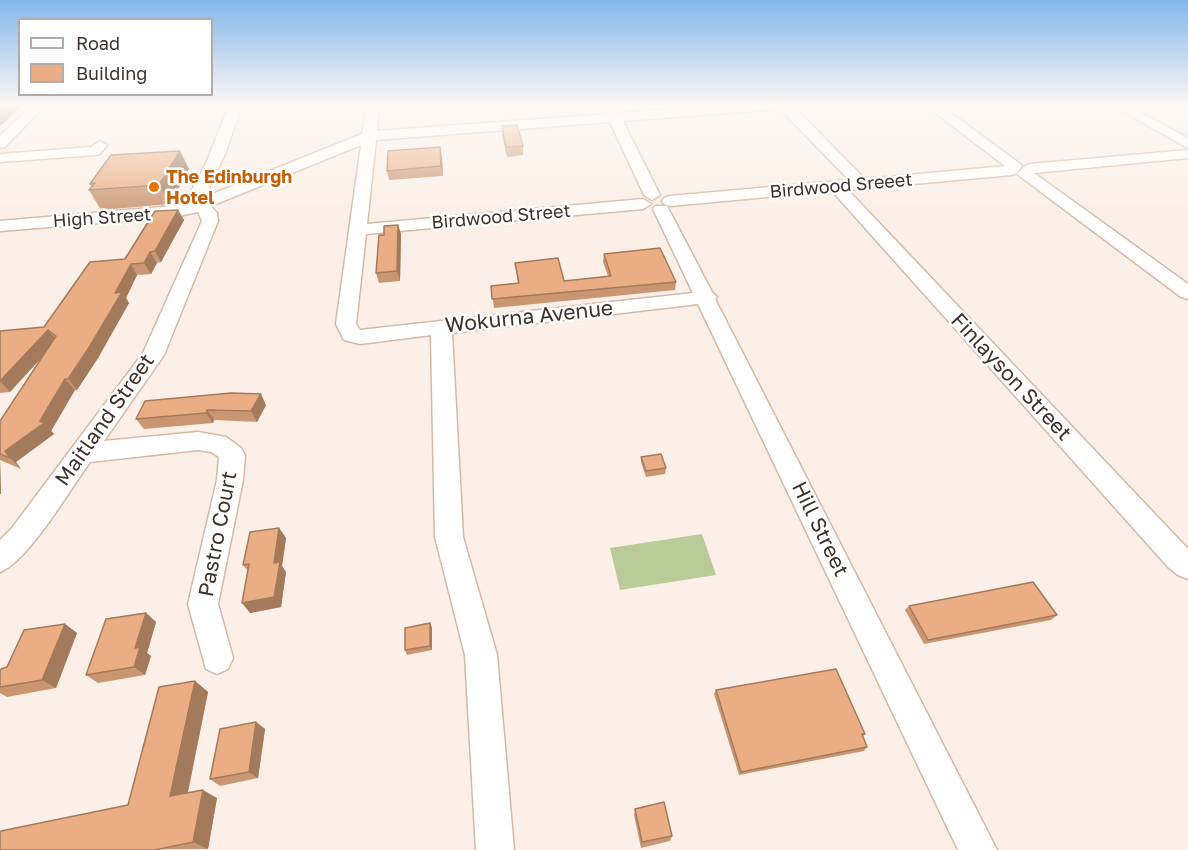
<!DOCTYPE html>
<style>
body{margin:0}
#map{position:relative;width:1188px;height:850px;overflow:hidden;background:#fbefe7;font-family:"Golos Text",sans-serif}
canvas{display:block}
.legend{position:absolute;left:18px;top:18px;width:195px;height:78px;box-sizing:border-box;background:#fff;border:2px solid #b2adaa;margin:0;padding:8px 10px;list-style:none;font-size:18px;color:#3e322b}
.legend li{display:flex;align-items:center;gap:12px;height:30px}
.legend b{width:30px;border:2px solid #b2adaa}
</style>
<div id="map">
<canvas width="1188" height="850"></canvas>
<ul class="legend">
<li><b style="height:8px;background:#fff"></b>Road</li>
<li><b style="height:16px;background:#ebae84"></b>Building</li>
</ul>
</div>
<script>
const ctx = document.querySelector('canvas').getContext('2d');
ctx.lineJoin = 'round';
function paint(path, color) {
  ctx.fillStyle = color;
  ctx.fill(path, 'evenodd');
}
function trace(path, color, width, dash) {
  ctx.strokeStyle = color;
  ctx.lineWidth = width;
  ctx.lineCap = dash ? 'butt' : 'round';
  ctx.setLineDash(dash || []);
  ctx.stroke(path);
}
function drawText(font, color, halo, rows, align = 'center') {
  ctx.font = font + ' "Golos Text",sans-serif';
  ctx.lineWidth = 5;
  ctx.setLineDash([]);
  ctx.textBaseline = 'middle';
  ctx.strokeStyle = halo;
  ctx.fillStyle = color;
  for (const [text, x, y, turn = 0] of rows) {
    ctx.save();
    ctx.translate(x, y);
    ctx.rotate((+turn || 0) * Math.PI / 180);
    ctx.textAlign = isNaN(turn) ? turn : align;
    if (halo) ctx.strokeText(text, 0, 0);
    ctx.fillText(text, 0, 0);
    ctx.restore();
  }
}
const green = new Path2D(`
 M702 534 716 575 620 590 610 548Z`);
const minor = new Path2D(`
 M32 105H46L5 147 0 148V136Z
 M229 105H242L225 154 205 197 362 134 367 105H379L377 131 607 114 603 105H616L619 113 723 105H792L865 179 1005 166 925 105H940L1019 163 1022 166 1017 173 1012 175 848 190 1188 549V579L1178 575 1168 567 832 191 670 206 664 204 662 201 664 198 670 196 849 180 780 109 623 121 660 195 652 200 644 195 610 122 376 140 367 224 643 199 651 204 643 209 366 234 356 324 360 330 693 293 653 209 655 206H667L712 292 717 297 715 299 997 850H958L698 304 452 333 463 537 497 655 514 850H476L465 655 435 537 431 335 360 344 344 340 336 324 361 145 211 206 217 213 218 221 164 355 104 441 198 432 226 437 241 448 245 455 243 480 218 604 233 658 228 669 217 674 206 669 188 604 217 480 219 457 211 452 198 450 90 462C70 489 29 561 0 572V540L12 528 143 353 202 221 198 212 174 217 0 231V221L184 205 207 161Z
 M1111 105H1127L1188 138V148Z
 M100 141 107 145 100 154 95 155 0 162V154L91 147Z
 M1188 150V158L1034 173 1188 284V299L1181 297 1017 174 1025 166 1030 164Z`);
const wall = new Path2D(`
 M502 126 523 146V155L507 157 502 135Z
 M180 151 189 169 170 204 101 210 89 190 92 187 90 184Z
 M442 157 443 176 389 180 387 171Z
 M178 210 184 220 161 262 157 263 151 274 137 275 126 298 129 303 98 358 77 390H75L51 431 54 434 16 462 21 469 0 460 1 494H0V421L44 354 10 392 0 393V331L44 327 125 259Z
 M398 225 401 234 400 281 379 283 376 273 384 235Z
 M604 254 676 282 675 290 494 308 491 286 518 283 515 263 564 281 608 276 603 262Z
 M145 401 266 405 257 422 214 420 213 423 144 429 136 419Z
 M641 457 666 468 665 474 646 477 641 462Z
 M279 528 286 538 282 566 286 572 281 607 250 613 248 571 243 565Z
 M909 606 1057 615 1051 620 924 644 905 610Z
 M146 613 156 622 147 653 151 656 145 675 98 683 86 675Z
 M430 623 432 628V650L407 655 405 650Z
 M65 624 77 633 56 688 7 697 0 693V671L7 667Z
 M195 681 208 692 188 793 217 798 208 849 0 850 128 805Z
 M716 690 865 734 863 736 867 747 864 751 739 775 714 694Z
 M256 722 265 729 258 778 220 786 210 779Z
 M635 809 672 836 670 841 641 848 634 815Z`);
const shadedWall = new Path2D(`
 M0 105H22L3 124 0 125Z
 M440 147 442 157 443 176 441 166Z
 M180 151 189 169 170 204 159 185Z
 M178 210 184 220 161 262 155 251Z
 M398 225 401 234 400 281 397 271Z
 M150 252 157 263 151 274 144 263Z
 M131 264 137 275 126 298 129 303 98 358 77 390 68 379Z
 M48 330 57 341 10 392 0 381Z
 M65 379 75 390 51 431 54 434 16 462 21 469 10 458 5 451Z
 M261 394 266 405 257 422 251 411Z
 M207 410 214 420 213 423 206 413Z
 M0 460 1 494H0Z
 M279 528 286 538 282 566 286 572 281 607 250 613 242 603 274 563Z
 M146 613 156 622 147 653 151 656 145 675 134 667 135 648Z
 M430 623 432 628V650L430 646Z
 M65 624 77 633 56 688 42 680Z
 M195 681 208 692 185 805 170 796Z
 M256 722 265 729 258 778 249 772Z
 M203 790 217 798 208 849 193 842Z`);
const building = new Path2D(`
 M517 125 523 146 506 147 502 126Z
 M440 147 441 166 387 171 388 151Z
 M180 151 159 185 89 190 95 183 90 184 111 155Z
 M178 210 155 251 150 252 144 263 131 264 115 293 122 292 90 346 68 379H65L40 421 44 423 5 451 10 458 0 454V421L56 336 48 330 0 381V331L44 327 90 262 125 259 155 211Z
 M398 225 397 271 376 273 379 235H384V226Z
 M660 248 676 282 492 299 491 286 519 283 515 263 558 258 564 281 611 276 604 254Z
 M231 393 261 394 251 411 207 410 206 413 136 419 145 401Z
 M661 454 666 468 646 471 641 457Z
 M279 528 274 563 280 562 274 597 242 603 249 564 243 565 250 532Z
 M1033 582 1057 615 928 640 909 606Z
 M146 613 135 648 140 647 134 667 86 675 106 619Z
 M430 623V646L405 650V628Z
 M65 624 42 680 0 687V671L1 669 7 667 24 630Z
 M836 669 865 734H862L867 747 741 772 716 690Z
 M195 681 170 796 203 790 193 842 155 850H0V833L1 831 128 805 159 687Z
 M256 722 249 772 210 779 220 729Z
 M664 802 672 836 642 842 635 809Z`);
const markers = [
 [154,187,6,"#e8710a"]
];
const farFoodnames = [
 ["The Edinburgh",166,177],
 ["Hotel",166,198]
];
const farStreetnames = [
 ["Birdwood Sreeet",841,186,-5],
 ["Birdwood Street",501,217,-5],
 ["High Street",102,218,-4]
];
const streetNames = [
 ["Wokurna Avenue",529,317,-6],
 ["Finlayson Street",1011,377,47],
 ["Maitland Street",105,420,-55],
 ["Hill Street",820,529,64],
 ["Pastro Court",218,534,-79]
];
paint(green, '#bacb9a');
trace(minor, '#d5b9a6', 3);
paint(minor, '#fff');
paint(wall, '#ca9672');
paint(shadedWall, '#a47a5c');
paint(building, '#ebae84');
trace(building, '#a47a5c', 1.5);
const sky = ctx.createLinearGradient(0, 0, 0, 224);
sky.addColorStop(0, '#84b6eb');
sky.addColorStop(0.47, '#fdf8f4');
sky.addColorStop(1, '#fdf8f400');
ctx.fillStyle = sky;
ctx.fillRect(0, 0, 1188, 224);
for (const [x, y, r, color] of markers) {
  const dot = new Path2D();
  dot.arc(x, y, r, 0, 2 * Math.PI);
  ctx.fillStyle = color;
  ctx.fill(dot);
  trace(dot, '#fff', 2);
}
drawText('bold 18px', '#c56008', '#fff', farFoodnames, 'left');
drawText('18px', '#3e322b', '#fff', farStreetnames);
drawText('21px', '#3e322b', '#fff', streetNames);
</script>
